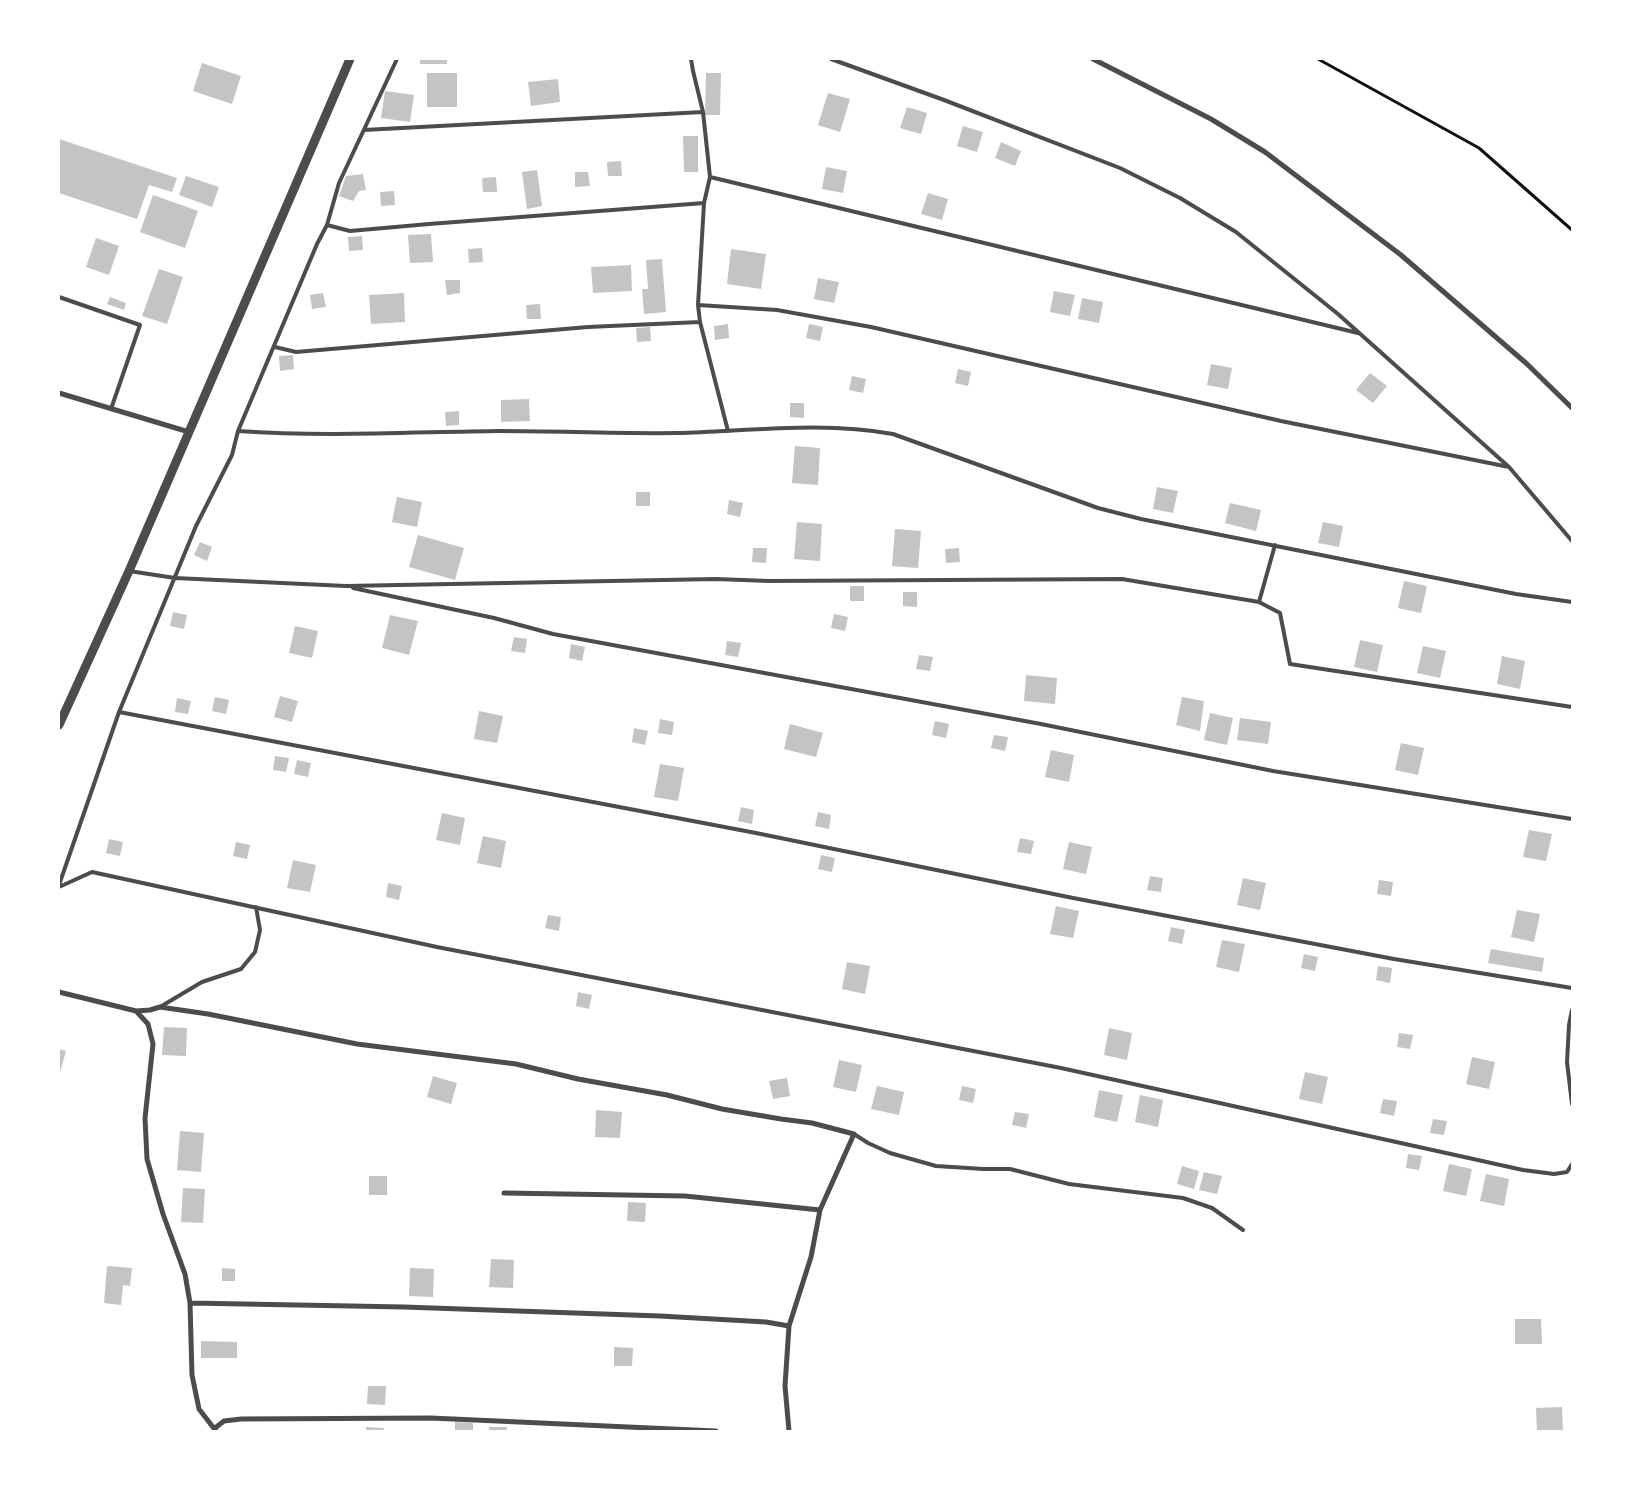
<!DOCTYPE html>
<style>
body{margin:0}
#map{position:relative;width:1631px;height:1490px;overflow:hidden;background:#fff;font-family:Rubik,sans-serif}
canvas{display:block}
.frame{position:absolute;inset:0;border:60px solid #fff;pointer-events:none}
</style>
<div id="map">
<canvas width="1631" height="1490"></canvas>
<div class="frame"></div>
</div>
<script>
const ctx = document.querySelector('canvas').getContext('2d');
ctx.lineJoin = 'round';
function paint(path, color) {
  ctx.fillStyle = color;
  ctx.fill(path, 'evenodd');
}
function trace(path, color, width, dash) {
  ctx.strokeStyle = color;
  ctx.lineWidth = width;
  ctx.lineCap = dash ? 'butt' : 'round';
  ctx.setLineDash(dash || []);
  ctx.stroke(path);
}
const building = new Path2D(`
 M420 59H447V64H420Z
 M202 63 241 76 232 104 193 91Z
 M427 73H457V107H427Z
 M706 73H721L720 115H705Z
 M558 79 560 102 531 106 528 82Z
 M385 91 414 95 410 122 381 118Z
 M828 93 850 99 840 132 818 125Z
 M907 107 927 113 921 134 900 128Z
 M963 126 983 132 977 152 957 146Z
 M683 136H698V172H684Z
 M59 139 177 178 172 192 149 185 137 219 59 193Z
 M1001 142 1021 151 1015 166 995 158Z
 M621 161 622 176H608L607 162Z
 M826 167 847 171 843 193 822 189Z
 M537 170 542 206 527 209 522 172Z
 M575 172H588L590 186 575 187Z
 M363 174 366 190 359 191 353 201 339 196 346 176Z
 M186 176 219 187 212 207 179 195Z
 M496 177 497 192H483L482 178Z
 M394 191 395 205 381 206 380 192Z
 M928 193 948 199 942 220 921 214Z
 M153 195 198 211 185 248 140 232Z
 M431 234 433 262 410 263 408 235Z
 M362 236 363 250 349 251 348 237Z
 M96 238 119 246 109 275 86 267Z
 M482 248 483 262 469 263 468 249Z
 M731 249 766 254 761 289 727 284Z
 M662 259 666 312 644 314 642 289H648L646 260Z
 M631 265 632 291 593 293 591 267Z
 M159 269 183 277 167 324 142 316Z
 M818 278 839 282 834 303 814 299Z
 M445 280H460V293L447 295Z
 M1054 291 1075 295 1070 316 1050 312Z
 M323 293 326 307 312 309 310 295Z
 M404 293 405 322 371 324 369 295Z
 M110 297 126 303 124 310 107 304Z
 M1082 298 1103 302 1099 323 1078 319Z
 M540 304 541 319H527L526 305Z
 M728 324 729 338 715 340 714 326Z
 M809 324 823 327 820 341 806 338Z
 M650 327 651 341 637 342 636 328Z
 M293 355 294 369 280 371 279 356Z
 M1211 364 1232 368 1228 389 1207 385Z
 M958 369 971 372 968 386 955 383Z
 M1370 373 1387 386 1373 403 1356 390Z
 M852 376 866 379 863 393 849 390Z
 M529 399 530 421 501 422V400Z
 M790 403H804V418L790 417Z
 M459 411V425L446 426 445 412Z
 M795 446 820 448 818 485 792 483Z
 M1157 487 1178 491 1173 513 1153 509Z
 M636 492H650V506H636Z
 M397 497 422 502 417 527 392 522Z
 M729 500 743 503 740 517 727 514Z
 M1230 503 1261 510 1256 531 1225 523Z
 M797 522 822 524 820 561 794 559Z
 M1323 522 1343 526 1339 547 1318 543Z
 M895 529 921 531 918 568 892 566Z
 M418 535 464 548 455 580 409 567Z
 M200 542 212 547 207 561 194 555Z
 M753 548H767L766 563 752 562Z
 M959 548 960 562 946 563 945 549Z
 M1404 581 1427 586 1421 613 1398 608Z
 M850 586H864V601H850Z
 M903 592H917V607L903 606Z
 M173 612 187 615 184 629 170 626Z
 M834 614 848 617 845 631 831 628Z
 M390 615 418 621 409 655 382 648Z
 M295 626 318 631 312 658 289 653Z
 M514 637 527 639 525 653 511 651Z
 M1360 640 1383 645 1377 672 1354 667Z
 M727 641 741 643 738 657 725 655Z
 M571 644 585 647 582 661 569 658Z
 M1423 646 1446 651 1440 678 1417 673Z
 M919 655 933 657 930 671 916 669Z
 M1502 656 1525 661 1520 689 1497 684Z
 M1026 675 1057 678 1055 704 1024 701Z
 M280 696 298 701 292 722 274 717Z
 M215 697 229 700 226 714 212 711Z
 M1182 697 1204 701 1200 731 1176 725Z
 M177 698 191 701 188 714 175 712Z
 M479 711 503 716 497 743 474 739Z
 M1210 713 1233 718 1227 745 1204 740Z
 M1240 718 1271 722 1268 744 1237 740Z
 M660 719 674 722 672 735 658 733Z
 M935 721 949 724 946 738 932 735Z
 M790 724 823 733 816 757 784 749Z
 M634 728 648 731 645 745 632 742Z
 M994 735 1008 737 1005 751 991 748Z
 M1401 743 1424 748 1418 775 1395 770Z
 M1051 750 1074 755 1069 782 1045 777Z
 M275 756 289 758 286 772 273 770Z
 M297 760 311 763 308 777 294 774Z
 M660 764 684 768 678 801 654 797Z
 M741 807 754 810 752 824 738 821Z
 M818 812 831 815 829 829 815 826Z
 M442 813 465 818 460 845 436 840Z
 M1529 830 1552 834 1546 861 1523 857Z
 M483 836 506 841 501 868 477 863Z
 M1020 838 1034 841 1031 854 1017 852Z
 M109 839 123 842 120 856 106 853Z
 M236 842 250 845 247 859 233 856Z
 M1069 842 1092 847 1086 874 1063 869Z
 M821 855 835 858 832 872 818 869Z
 M293 860 316 865 310 892 287 888Z
 M1150 876 1163 878 1161 892 1147 890Z
 M1243 878 1266 883 1260 910 1237 905Z
 M1379 880 1393 882 1391 896 1377 894Z
 M388 883 402 886 399 900 386 897Z
 M1056 906 1079 911 1073 938 1050 934Z
 M1517 910 1540 914 1534 942 1511 937Z
 M548 915 561 917 559 931 545 928Z
 M1171 927 1185 930 1182 944 1168 941Z
 M1222 940 1245 944 1239 972 1216 967Z
 M1491 949 1544 958 1542 972 1488 963Z
 M1304 954 1318 957 1315 971 1301 968Z
 M847 962 870 966 865 994 842 989Z
 M1378 966 1392 968 1390 983 1376 980Z
 M578 992 592 995 589 1009 576 1006Z
 M164 1027 187 1028 186 1056 162 1055Z
 M1109 1028 1132 1033 1127 1060 1104 1055Z
 M1399 1033 1413 1035 1410 1049 1397 1047Z
 M59 1049 66 1051 59 1076Z
 M1472 1057 1495 1062 1489 1089 1466 1084Z
 M839 1060 862 1065 856 1092 833 1087Z
 M1305 1072 1328 1077 1322 1104 1299 1099Z
 M433 1076 457 1083 451 1104 427 1097Z
 M787 1078 790 1096 773 1099 769 1081Z
 M877 1086 904 1092 899 1115 871 1109Z
 M962 1086 976 1089 973 1103 959 1100Z
 M1099 1090 1123 1095 1117 1122 1094 1117Z
 M1140 1095 1163 1100 1158 1127 1135 1122Z
 M1383 1099 1397 1101 1394 1116 1380 1113Z
 M596 1110 622 1112 620 1138 595 1137Z
 M1015 1112 1029 1114 1026 1128 1012 1125Z
 M1433 1119 1447 1121 1444 1135 1430 1133Z
 M180 1131 204 1133 201 1172 177 1170Z
 M1408 1154 1422 1156 1419 1170 1406 1168Z
 M1449 1164 1472 1169 1466 1196 1443 1191Z
 M1182 1166 1199 1171 1194 1189 1177 1184Z
 M1204 1172 1222 1176 1217 1194 1199 1190Z
 M1486 1174 1509 1179 1504 1206 1480 1201Z
 M369 1176H387V1195H369Z
 M183 1188 205 1189 203 1223 181 1222Z
 M628 1202 646 1203 645 1222 627 1221Z
 M491 1259 514 1260 513 1288 489 1287Z
 M107 1266 132 1268 130 1286 123 1285 121 1305 104 1303Z
 M222 1268 235 1269V1281H222Z
 M410 1268 434 1269 433 1297 409 1296Z
 M1515 1319H1541L1542 1344H1515Z
 M201 1341 237 1342V1358H201Z
 M614 1347 633 1348 632 1366H614Z
 M368 1386H386L385 1405 367 1404Z
 M1562 1407 1563 1431H1537L1536 1408Z
 M455 1422 473 1423V1431H455Z
 M366 1427 384 1428V1431H366Z
 M489 1427H507V1431H489Z`);
const path = new Path2D(`
 M1318 59 1479 148 1572 230`);
const service = new Path2D(`
 M691 59 693 71 703 112 710 177 704 203 698 305 700 322 728 431
 M831 59 944 100 1120 168 1180 198 1236 232 1338 314 1509 467 1572 541
 M364 130 703 112
 M710 177 1358 333
 M327 225 350 231 429 224 704 203
 M59 297 140 325 111 409
 M698 305 777 310 871 327 1281 421 1509 467
 M275 347 296 352 588 327 700 322
 M238 431C325 437 413 432 500 431 559 431 618 434 678 433 749 431 823 421 893 434L1098 508 1141 519 1516 594 1572 602
 M129 571 175 578 346 586 716 579 769 581 1122 579 1259 602 1280 613 1290 664 1572 707
 M353 588 494 618 553 634 1041 724 1273 771 1572 819
 M1259 602 1275 545
 M119 712 756 833 1073 898 1394 959 1572 988
 M59 885 119 712 196 526 232 455 238 431 317 244 327 225 339 183 397 59
 M59 887 92 872 437 947 1061 1068 1523 1170 1554 1174 1567 1172 1572 1164
 M160 1007 202 982 241 969 255 952 260 930 256 907
 M1572 1010 1569 1025 1567 1062 1572 1104
 M854 1134 868 1143 890 1153 936 1166 984 1169H1010L1069 1184 1183 1198 1212 1208 1243 1230`);
const minor = new Path2D(`
 M1093 59 1211 119 1265 152 1401 255 1527 364 1572 408
 M59 393 189 432
 M59 992 136 1011 148 1024 153 1044 145 1118 147 1159 163 1214 185 1274 190 1303 192 1375 199 1409 216 1431
 M136 1011 150 1010 160 1007 208 1014 357 1044 516 1064 578 1079 667 1095 722 1109 781 1119 812 1123 854 1134 820 1210 811 1257 789 1326 785 1386 789 1431
 M504 1193 685 1196 820 1210
 M190 1303 404 1307 660 1316 766 1322 789 1326
 M215 1428 224 1421 241 1419 431 1418 716 1431`);
const tertiary = new Path2D(`
 M59 725 129 571 350 59`);
paint(building, '#c4c4c4');
trace(path, '#111', 3);
trace(service, '#4c4c4c', 4);
trace(minor, '#4c4c4c', 5);
trace(tertiary, '#4c4c4c', 9);
</script>
